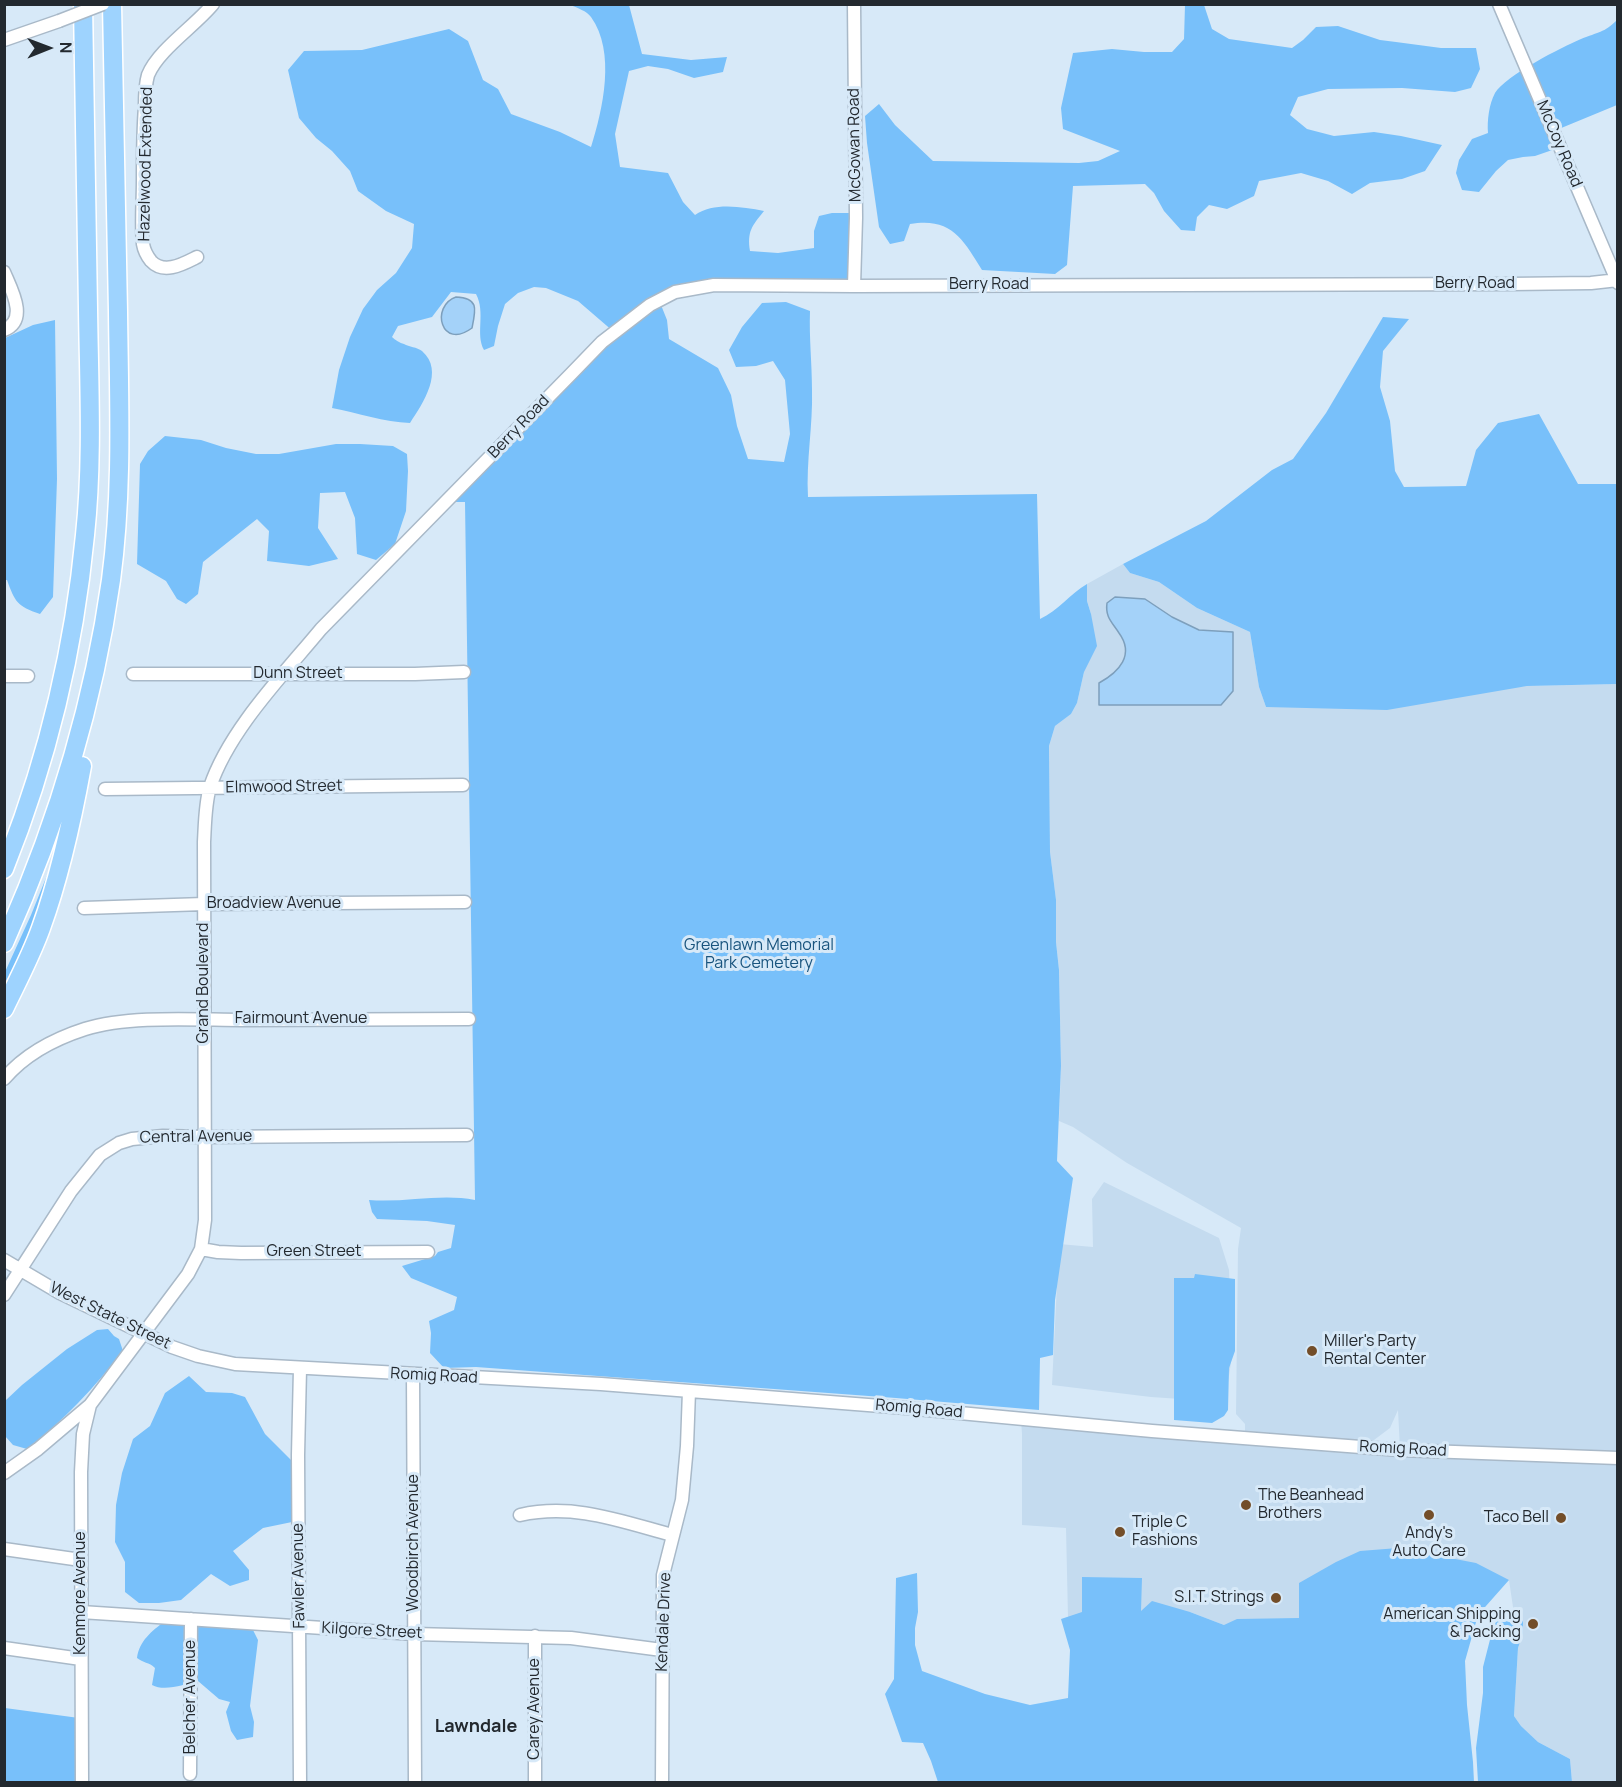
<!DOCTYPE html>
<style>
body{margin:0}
#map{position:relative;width:1622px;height:1787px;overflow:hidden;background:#d7e9f8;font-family:Manrope,sans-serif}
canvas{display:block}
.frame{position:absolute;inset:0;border:6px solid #23292f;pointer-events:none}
.north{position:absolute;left:18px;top:18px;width:60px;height:60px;-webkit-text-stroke:4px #d7e9f8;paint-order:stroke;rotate:89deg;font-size:16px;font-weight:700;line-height:24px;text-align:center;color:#23292f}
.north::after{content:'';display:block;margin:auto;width:21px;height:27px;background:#23292f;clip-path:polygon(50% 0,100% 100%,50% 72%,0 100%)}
</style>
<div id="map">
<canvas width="1622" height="1787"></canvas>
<div class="frame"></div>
<div class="north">N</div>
</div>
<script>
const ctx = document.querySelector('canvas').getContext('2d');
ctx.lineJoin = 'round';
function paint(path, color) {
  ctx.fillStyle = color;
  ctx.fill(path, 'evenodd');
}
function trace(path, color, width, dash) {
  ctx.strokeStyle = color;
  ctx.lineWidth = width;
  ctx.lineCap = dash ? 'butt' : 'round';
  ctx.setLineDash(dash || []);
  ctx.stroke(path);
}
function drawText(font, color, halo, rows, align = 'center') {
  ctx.font = font + ' Manrope,sans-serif';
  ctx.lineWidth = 6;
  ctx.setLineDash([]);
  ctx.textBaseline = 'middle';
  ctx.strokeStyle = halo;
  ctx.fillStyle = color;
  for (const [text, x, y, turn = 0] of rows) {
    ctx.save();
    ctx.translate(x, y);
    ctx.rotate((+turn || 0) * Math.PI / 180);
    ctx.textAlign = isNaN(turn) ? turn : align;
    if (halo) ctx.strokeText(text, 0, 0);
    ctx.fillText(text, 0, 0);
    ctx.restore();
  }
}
const built = new Path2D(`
 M1123 564 1130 573 1159 582 1197 608 1250 632 1259 687 1266 707 1527 686 1617 684V1782H1572L1570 1759 1538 1742 1521 1726 1514 1716 1518 1648 1523 1633V1621L1514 1614 1509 1580 1301 1628 1224 1625 1190 1612H1141L1068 1617 1066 1528 1022 1525V1434L1021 1419 1245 1437V1424L1236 1414 1238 1249 1241 1228 1127 1163 1073 1127 1059 1121 1061 1068 1059 970 1056 942V900L1050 852 1049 746 1055 726 1071 714 1077 703 1084 672 1091 614 1087 601V584ZM1398 1410 1400 1449 1366 1446 1390 1428Z
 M1104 1182 1219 1238 1229 1270 1232 1356 1225 1402 1151 1397 1052 1385 1059 1244 1093 1247 1092 1199Z`);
const green = new Path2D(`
 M571 5H629L642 54 691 60 727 57 723 72 694 78 668 69 648 66 629 71 615 134 620 167 668 173 683 202 695 215C714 202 742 207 764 211 752 226 747 231 750 251L778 253 814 248V231L819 216 832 213H856L854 286 743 284 659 300 667 320 669 339 718 368 731 395 737 426 748 459 784 462 790 434 785 380 773 361 756 366 736 367 729 350 742 327 762 303 786 302 810 311C809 338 812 363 812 390 813 426 806 461 808 497L1037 494 1040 619C1058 611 1070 594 1087 584V601L1091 614 1097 646 1084 672 1077 703 1071 714 1055 726 1049 746 1050 852 1056 900V942L1059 970 1061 1066 1057 1161 1073 1178 1055 1300 1053 1355 1040 1358 1039 1410 896 1398 476 1367 444 1368 430 1353 431 1333 429 1321 454 1310 457 1297 411 1278 402 1266 435 1256 438 1252 451 1248 455 1225 427 1221 377 1219 372 1212 369 1200C404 1203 441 1193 475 1200L465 502H444L614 332 578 301 546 288 534 287 518 293 505 304 498 326 494 346 484 350C475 334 486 313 476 294L451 292 432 317 398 326 392 337C395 340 400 343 404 344 409 347 417 347 422 351 445 371 423 403 410 423 384 422 358 413 332 408L339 370 350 337 363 309 377 290 396 273 412 248 414 224 386 211 358 191 350 171 332 151 316 138 299 118 288 70 304 51 362 50 449 29 468 41 483 80 498 89 511 114 560 132 591 147C603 109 616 52 591 17 587 11 577 8 571 5Z
 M1185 5H1204L1212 29 1229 39 1292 48 1303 40 1316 27 1338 26 1380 40 1396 42 1441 48H1476L1480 69 1471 88 1455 92 1402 88 1328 89 1298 97 1290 115 1307 129 1334 136 1374 132 1401 136 1442 145 1425 171 1402 179 1370 183 1352 194 1328 181 1301 173 1259 181 1254 196 1227 209 1209 205 1197 217 1195 231 1181 230 1164 211 1154 193 1145 184 1073 186 1067 265 1055 274 982 270C963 239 951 217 910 224L904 241 890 244 879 227 867 143 865 116 879 104 895 125 933 161 1079 163 1098 161 1120 151 1063 129 1061 108 1073 53 1112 49 1144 52H1172L1184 39Z
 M1617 20V105L1554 131 1561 147 1535 156 1523 157 1508 160 1496 171 1479 192 1462 190 1456 173 1459 160 1472 139 1488 133C1487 121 1489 104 1495 93 1505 76 1562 47 1581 39 1598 32 1604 33 1617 20Z
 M1383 317 1409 319 1383 351 1380 387 1390 421 1395 471 1404 487 1466 486 1476 450 1498 423 1539 414 1578 484H1617V684L1527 686 1387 710 1266 707 1259 687 1250 632 1197 608 1159 582 1130 573 1123 564 1206 521 1272 470 1293 459 1326 413Z
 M55 320 57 479 53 597 40 614C17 606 15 602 7 580H5V338L33 325Z
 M165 436 201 440 226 448 256 454H279L336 444H360L393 446 407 454 408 471 406 511 395 544 376 560 357 554 355 518 345 492 320 493 318 528 338 559 309 566 267 561 269 531 257 519 203 562 198 594 186 604 177 599 166 581 137 564 140 464 148 451Z
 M69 821 59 858 5 1000V972L31 915Z
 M1195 1274 1235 1279V1351L1229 1368 1228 1410 1224 1416 1212 1423 1174 1420V1278H1194Z
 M108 1329 114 1336 119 1339 123 1351C95 1387 63 1421 27 1449L13 1445 5 1436V1401L22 1385 67 1349 97 1330Z
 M189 1376 206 1392 232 1393 245 1397 265 1434 294 1463 292 1522 263 1528 233 1551 249 1570V1580L230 1586 211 1574 181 1600 159 1603H139L125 1592V1562L115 1542 116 1505 122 1473 133 1439 150 1426 165 1393Z
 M1398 1548 1476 1563 1509 1580 1478 1615 1465 1661 1467 1705 1473 1762 1474 1782H938L931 1761 923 1743 902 1742 885 1694 894 1679 896 1578 917 1573 918 1612 915 1628V1645L922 1671 985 1694 1030 1705 1068 1698 1070 1650 1061 1619 1082 1612V1577L1142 1578 1141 1611 1152 1601 1190 1612 1224 1625 1237 1619 1299 1618V1583L1336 1562 1360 1551Z
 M1514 1614 1523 1621V1633L1518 1648 1514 1716 1521 1726 1538 1742 1570 1759 1572 1782H1478L1476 1748 1483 1693V1667L1494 1624 1499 1620Z
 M165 1621 253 1630 258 1640 250 1706 254 1722 253 1737 237 1740 231 1731 226 1712 230 1702 219 1699 198 1681C185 1684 165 1692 152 1685L155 1668C149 1662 143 1663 137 1658 139 1641 152 1631 165 1621Z
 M5 1708 79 1718 78 1782H5Z`);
const water = new Path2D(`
 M456 297C479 298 476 309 472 328 441 351 430 306 456 297Z
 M1115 597 1145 599 1172 617 1199 630 1233 632V691L1221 705H1099V683C1119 672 1135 655 1119 633 1112 622 1105 617 1107 603Z`);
const minor = new Path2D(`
 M854 4 856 218 854 286
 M1499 4 1618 283
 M4 40 59 21
 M197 257C183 264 164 275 151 261 147 256 144 250 143 244 141 223 143 201 143 180 143 156 143 131 145 107 145 96 145 85 148 75 158 50 195 26 213 4
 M4 272C11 289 29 320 4 330
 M133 674H415L464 672
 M4 676H28
 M105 789 463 785
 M84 908 204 904 465 902
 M4 1079C25 1054 54 1039 85 1029 131 1015 196 1020 245 1020 320 1020 394 1019 469 1019
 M201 1249 218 1252 241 1253 428 1252
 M4 1260 60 1293 172 1347 198 1356 235 1364 601 1384 906 1408 1152 1431 1400 1450 1618 1458
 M4 1295 71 1191 100 1155 119 1143 132 1139 163 1136 205 1137 467 1135
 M413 1375 415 1782
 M4 1473 38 1449 90 1405 188 1274 201 1249 205 1220 204 842C205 824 205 804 210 787 229 730 283 675 321 629L572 373 602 342 650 305 675 292 714 285 854 286 1510 284 1591 283 1618 280
 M520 1515C574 1503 620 1521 672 1535
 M4 1549 81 1560
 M81 1612 414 1634 571 1638 662 1650
 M4 1648 81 1659
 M190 1774 191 1619
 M82 1782 81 1472 83 1434 90 1405
 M300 1782 298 1455 300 1369
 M535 1782V1636
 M662 1782 663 1575 682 1500 687 1446 689 1391`);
const highway = new Path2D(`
 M4 869C47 762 74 650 85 535 93 460 89 384 88 309 86 207 85 106 83 4
 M4 943C57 825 93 708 111 580 123 491 119 401 118 312 116 209 114 107 112 4
 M4 1009C17 982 31 956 41 928 60 876 72 821 82 766`);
const minorBridge = new Path2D(`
 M59 21 103 4`);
const markers = [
 [1312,1351,6,"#734e29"],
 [1246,1505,6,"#734e29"],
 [1429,1515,6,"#734e29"],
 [1561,1518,6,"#734e29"],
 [1120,1532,6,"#734e29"],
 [1276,1598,6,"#734e29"],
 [1533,1624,6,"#734e29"]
];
const streetNames = [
 ["McCoy Road",1559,144,67],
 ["McGowan Road",855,145,-91],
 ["Hazelwood Extended",146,164,-89],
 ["Berry Road",1475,284],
 ["Berry Road",989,285],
 ["Berry Road",519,427,-46],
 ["Dunn Street",298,674],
 ["Elmwood Street",284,787,-1],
 ["Broadview Avenue",274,904],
 ["Grand Boulevard",204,983,-90],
 ["Fairmount Avenue",301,1019],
 ["Central Avenue",196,1137,-1],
 ["Green Street",314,1252],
 ["West State Street",110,1316,26],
 ["Romig Road",434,1376,3],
 ["Romig Road",919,1409,5],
 ["Romig Road",1403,1449,3],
 ["Woodbirch Avenue",414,1543,-90],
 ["Fawler Avenue",299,1576,-91],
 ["Kenmore Avenue",81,1593,-90],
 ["Kendale Drive",664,1622,-88],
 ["Kilgore Street",372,1631,3],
 ["Belcher Avenue",191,1697,-90],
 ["Carey Avenue",535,1709,-90]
];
const parkNames = [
 ["Greenlawn Memorial",759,946],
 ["Park Cemetery",759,964]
];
const poiNames = [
 ["Miller's Party",1324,1342],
 ["Rental Center",1324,1360],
 ["The Beanhead",1258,1496],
 ["Brothers",1258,1514],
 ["Taco Bell",1549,1518,"right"],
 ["Triple C",1132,1523],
 ["Fashions",1132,1541],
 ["Andy's",1429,1534,"center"],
 ["Auto Care",1429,1552,"center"],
 ["S.I.T. Strings",1264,1598,"right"],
 ["American Shipping",1521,1615,"right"],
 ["& Packing",1521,1633,"right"]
];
const neighbourhoodNames = [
 ["Lawndale",476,1727]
];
paint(built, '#c4dbef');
paint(green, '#78c0fa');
paint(water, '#a4d2f9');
trace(water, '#7d9fbc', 1.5);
trace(minor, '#a9b9c8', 15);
trace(highway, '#fff', 21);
trace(minor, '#fff', 12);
trace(highway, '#9ed3fe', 18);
trace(minorBridge, '#a9b9c8', 15, []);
trace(minorBridge, '#fff', 12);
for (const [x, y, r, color] of markers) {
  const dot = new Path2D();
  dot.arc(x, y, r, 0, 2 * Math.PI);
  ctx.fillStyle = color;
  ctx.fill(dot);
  trace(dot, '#d7e9f8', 2);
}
drawText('16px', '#23292f', '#d7e9f8', streetNames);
drawText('16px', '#19547e', '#d7e9f8', parkNames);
drawText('16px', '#23292f', '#d7e9f8', poiNames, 'left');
drawText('bold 18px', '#23292f', '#d7e9f8', neighbourhoodNames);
</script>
